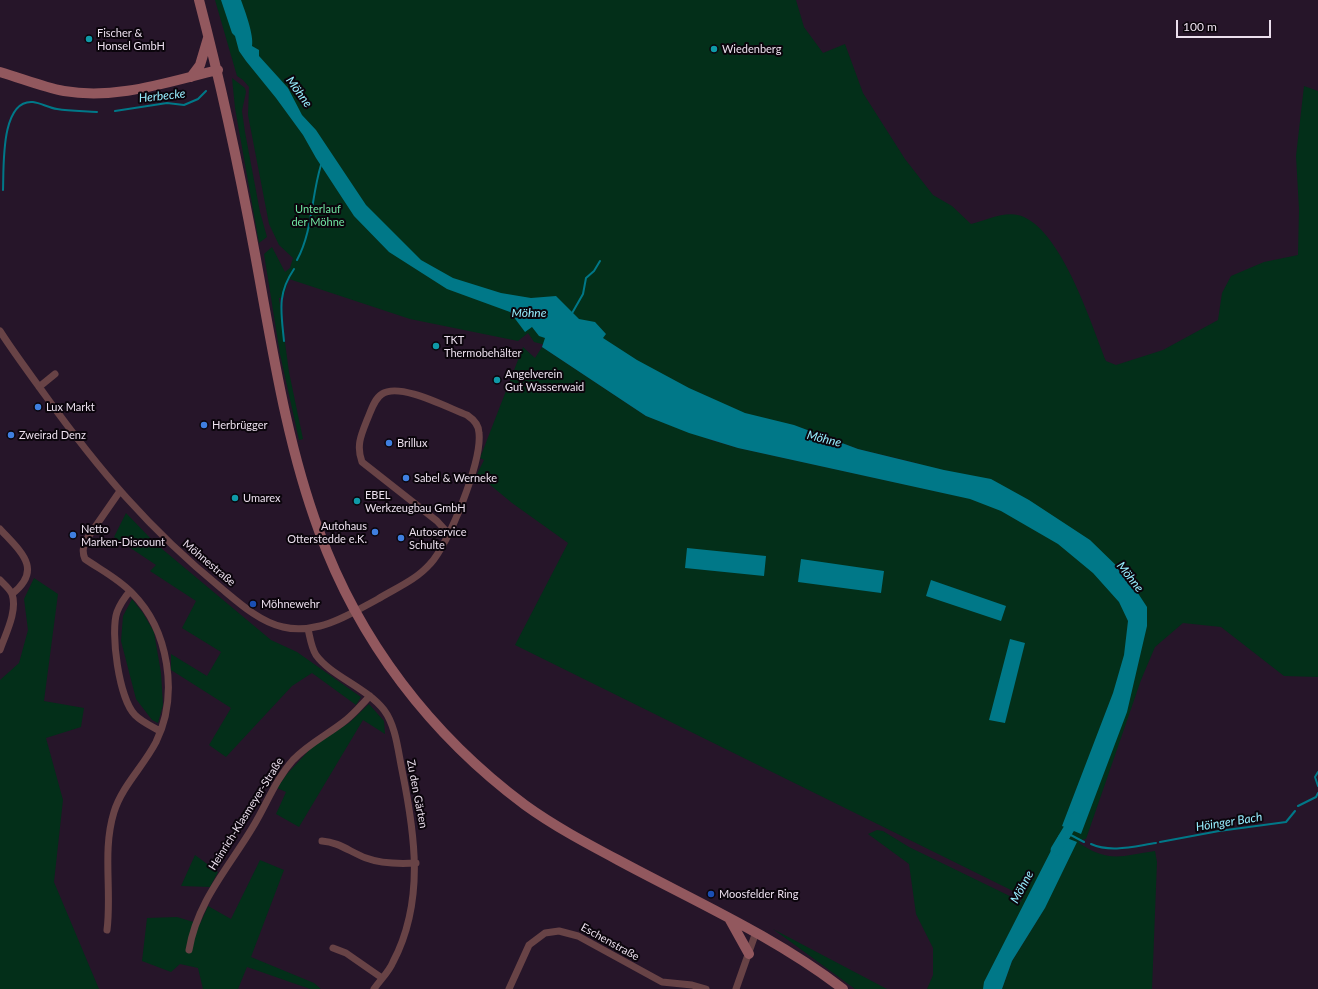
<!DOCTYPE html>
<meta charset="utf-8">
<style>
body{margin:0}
#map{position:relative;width:1318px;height:989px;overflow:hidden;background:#261529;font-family:Lato,sans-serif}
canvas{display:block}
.scale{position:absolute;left:1176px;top:20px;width:95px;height:18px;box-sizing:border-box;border:2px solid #ebdfed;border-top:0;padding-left:5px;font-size:12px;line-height:14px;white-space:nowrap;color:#ebdfed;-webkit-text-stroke:3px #0b050c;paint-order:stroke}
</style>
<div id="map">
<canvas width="1318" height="989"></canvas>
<div class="scale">100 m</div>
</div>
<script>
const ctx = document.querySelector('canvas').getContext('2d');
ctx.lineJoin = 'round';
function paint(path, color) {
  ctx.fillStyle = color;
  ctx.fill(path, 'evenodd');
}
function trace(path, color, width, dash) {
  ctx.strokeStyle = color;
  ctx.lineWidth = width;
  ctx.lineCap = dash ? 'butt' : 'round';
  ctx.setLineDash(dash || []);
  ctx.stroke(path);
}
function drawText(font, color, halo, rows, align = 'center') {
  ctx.font = font + ' Lato,sans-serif';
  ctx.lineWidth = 4;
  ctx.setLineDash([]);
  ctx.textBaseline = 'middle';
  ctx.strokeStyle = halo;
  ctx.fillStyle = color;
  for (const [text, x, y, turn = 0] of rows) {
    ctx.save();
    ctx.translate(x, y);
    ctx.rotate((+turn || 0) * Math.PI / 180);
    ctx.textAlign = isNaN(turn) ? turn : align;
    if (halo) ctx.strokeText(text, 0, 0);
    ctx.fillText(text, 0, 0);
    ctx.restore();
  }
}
const green = new Path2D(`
 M215 0H796L804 27 823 53 845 44 863 93 905 159 933 195 952 206 971 224C987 220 1008 209 1024 217 1063 235 1091 323 1106 361L1116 365 1163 350 1218 320 1222 293 1231 276 1264 262 1298 255 1299 209 1296 156 1304 86 1318 91V677L1284 676 1221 627 1183 623 1155 647 1141 680 1086 839 1080 840 1079 843C1109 863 1121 856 1155 851L1157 862 1152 989H1002L1012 961 1045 908 990 989H927L933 975V948L916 914 909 864 868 834 877 830 883 831 909 847 1022 902 1017 893 515 645 568 543 512 503 477 474 484 460 480 458 523 347 535 358 542 347 646 416 703 437 592 378 542 344 534 342 528 333 518 341 410 319 289 279 283 297 279 298 289 372 303 439 299 440 280 354 264 254 272 247 285 272 290 268 293 258 279 245 269 224 248 115 249 87 243 80 237 76ZM794 425 858 449 920 464 887 461ZM704 438 967 498 738 448Z
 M232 78 245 88 246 92 242 111 245 132 260 212 267 237 259 243 235 108Z
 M126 513 155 543 271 640 297 652 361 697 356 705 312 673 292 686 226 757 209 745 231 708 171 670V654L207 676 221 652 182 628 196 601 150 571 156 565 114 537Z
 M34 578 58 594 44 701 84 708 81 727 46 738 63 800 54 882 99 989H0V680L19 663 28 630 24 599Z
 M132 599 143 613 154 632 161 673 163 705 158 723 152 720 136 699 121 641 123 616Z
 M369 704 384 721 385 734 363 720 299 827 276 814 286 792 277 788 287 774 314 745 349 723Z
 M195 855 218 872 210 887 181 886Z
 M260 860 284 870 251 957 314 983 321 989H310L247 967 238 989H203L198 968 180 964 171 972 142 961 147 918 177 917 200 924 208 906 231 919Z
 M773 929 887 989H855Z`);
const water = new Path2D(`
 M221 0H241C245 11 254 35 252 46L259 50V56L288 88 302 115 316 130 366 205 421 260 453 278 501 293 531 298 556 296 579 319 595 322 606 334 603 338 637 360 689 388 745 413 794 425 858 449 944 470 991 479 1029 500 1090 540 1126 575 1147 607V626L1127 712 1081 834 1062 826 1113 693 1124 655 1128 621 1119 602 1093 573 1058 544 1001 511 970 499 738 448 689 433 646 416 542 347 545 338 539 336 532 327 525 332 510 312 447 289 389 252 354 216 316 158 303 135 276 98 246 61 239 51 235 36 232 33Z
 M687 548 766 556 764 576 685 568Z
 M801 559 884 571 881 593 798 582Z
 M931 580 1006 606 1001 621 926 596Z
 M1010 639 1025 643 1005 723 989 720Z
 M1059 835 1077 842 1045 908 1012 961 1002 989H983L984 982Z`);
const stream = new Path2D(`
 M115 111 167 103 184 105 198 99 206 91
 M3 190C4 169 0 99 33 102 41 103 49 108 57 109 70 111 84 111 97 112
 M297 260C313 230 311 197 321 165
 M571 315 583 294 586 278 594 271 600 261
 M284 341C281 311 277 294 294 269
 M1318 772 1315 777 1318 786
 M1298 806 1316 797 1318 793
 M1067 833 1084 842
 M1160 842 1219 831 1286 822 1295 811
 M1091 844C1111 853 1135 846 1156 843`);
const river = new Path2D(`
 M1056 850 1076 817`);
const street = new Path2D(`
 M0 331C14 353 30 374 45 395 98 469 150 530 221 588 239 603 260 622 283 627 295 630 308 629 320 626 340 621 359 609 378 599 396 588 416 580 430 564 449 544 482 461 479 433 479 425 473 419 467 415 448 408 400 382 382 394 374 399 371 411 367 420 361 435 356 446 362 462L437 521 448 533
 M39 387 55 374
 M0 529C20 551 44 569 12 594
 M0 580C4 584 10 589 12 594 18 611 5 635 0 650
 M130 591C125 597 120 604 117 612 110 632 119 699 135 715 142 722 151 726 160 731
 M308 629C310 637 311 647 316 655 331 676 366 687 384 710 396 726 398 751 402 770 415 834 425 901 393 962 389 972 380 980 374 989
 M322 841C339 842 350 852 366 858 382 864 399 864 416 863
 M107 930C112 890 102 851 114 812 122 786 143 767 156 742 179 695 169 630 132 593 119 579 101 570 85 559 82 552 83 547 86 540L120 491
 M333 948 346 953 382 978
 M189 950C197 901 230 866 254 825 267 803 276 779 293 760 309 743 329 734 346 720 355 713 362 704 370 696
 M509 989 529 945 545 933 559 931 578 936 662 982 692 985 706 989
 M736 989 756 932`);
const secondary = new Path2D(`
 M199 0C221 84 239 168 255 254 272 346 286 442 319 531 359 641 431 735 525 805 554 826 586 843 618 860 694 901 774 936 843 989
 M0 72C21 78 42 87 64 91 117 100 167 82 218 70
 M191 77 200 65 208 38
 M729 918 749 954`);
const markers = [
 [89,39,4,"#0f9aa8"],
 [714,49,4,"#0f9aa8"],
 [436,346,4,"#0f9aa8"],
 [497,380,4,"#0f9aa8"],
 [38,407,4,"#3f7fe0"],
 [204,425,4,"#3f7fe0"],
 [11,435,4,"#3f7fe0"],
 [389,443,4,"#3f7fe0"],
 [406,478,4,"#3f7fe0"],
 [235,498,4,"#0f9aa8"],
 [357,501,4,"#0f9aa8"],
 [375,532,4,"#3f7fe0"],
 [73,535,4,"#3f7fe0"],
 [401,538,4,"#3f7fe0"],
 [253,604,4,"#1a4fb4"],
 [711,894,4,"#1a4fb4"]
];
const poiNames = [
 ["Fischer &",97,33],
 ["Honsel GmbH",97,46],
 ["Wiedenberg",722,49],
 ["TKT",444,340],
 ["Thermobehälter",444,353],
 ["Angelverein",505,374],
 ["Gut Wasserwaid",505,387],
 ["Lux Markt",46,407],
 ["Herbrügger",212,425],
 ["Zweirad Denz",19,435],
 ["Brillux",397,443],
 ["Sabel & Werneke",414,478],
 ["EBEL",365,495],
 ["Werkzeugbau GmbH",365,508],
 ["Umarex",243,498],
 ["Autohaus",367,526,"right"],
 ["Otterstedde e.K.",367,539,"right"],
 ["Netto",81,529],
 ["Marken-Discount",81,542],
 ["Autoservice",409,532],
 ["Schulte",409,545],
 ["Möhnewehr",261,604],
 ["Moosfelder Ring",719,894]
];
const parkNames = [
 ["Unterlauf",318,209],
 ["der Möhne",318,222]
];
const streetNames = [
 ["Möhnestraße",209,563,40],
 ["Zu den Gärten",417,794,79],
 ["Heinrich-Klasmeyer-Straße",246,814,-58],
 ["Eschenstraße",610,942,29]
];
const waterNames = [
 ["Möhne",299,92,54],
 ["Herbecke",162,96,-6],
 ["Möhne",529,313],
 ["Möhne",824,439,14],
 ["Möhne",1130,577,52],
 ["Höinger Bach",1229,822,-9],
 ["Möhne",1022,887,-62]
];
paint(green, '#032f19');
paint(water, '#007888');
trace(stream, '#007888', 2);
trace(river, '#007888', 11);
trace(street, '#684346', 7);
trace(secondary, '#92585e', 10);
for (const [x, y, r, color] of markers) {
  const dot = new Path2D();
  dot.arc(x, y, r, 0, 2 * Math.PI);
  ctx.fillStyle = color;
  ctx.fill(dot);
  trace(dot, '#0b050c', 1.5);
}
drawText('11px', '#ebdfed', '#0b050c', poiNames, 'left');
drawText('11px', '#72e7a3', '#0b050c', parkNames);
drawText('11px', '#ebdfed', '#0b050c', streetNames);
drawText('italic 12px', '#97eeff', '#0b050c', waterNames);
</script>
